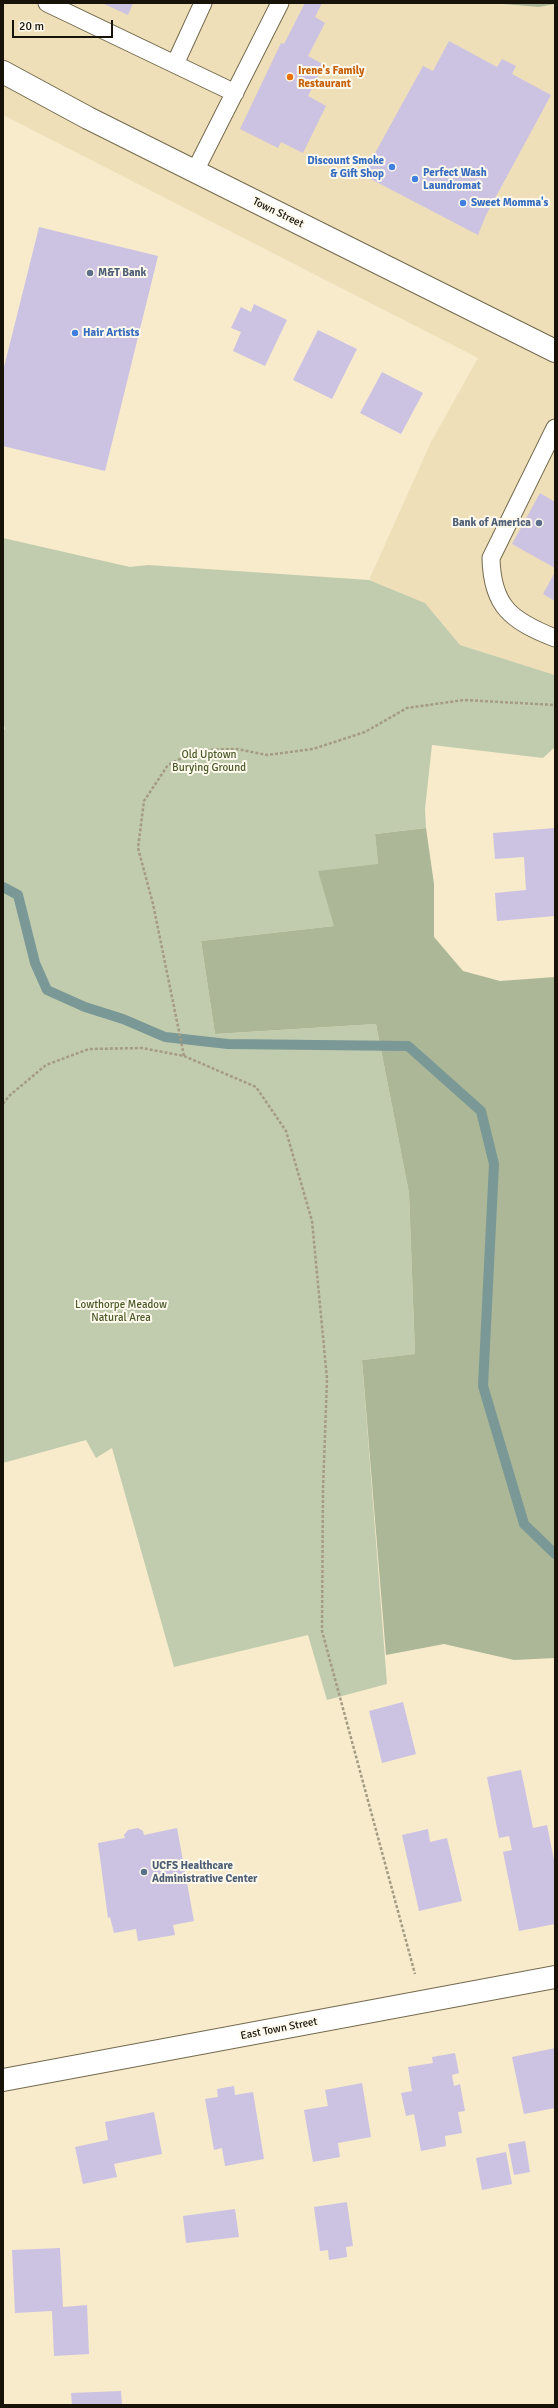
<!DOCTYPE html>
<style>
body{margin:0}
#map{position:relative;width:558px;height:2408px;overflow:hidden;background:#f7ebcc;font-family:Signika,sans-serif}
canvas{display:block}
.frame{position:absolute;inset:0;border:4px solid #171308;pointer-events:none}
.scale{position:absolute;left:12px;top:20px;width:101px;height:18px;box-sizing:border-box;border:2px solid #171308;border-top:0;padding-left:5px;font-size:12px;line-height:14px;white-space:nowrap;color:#171308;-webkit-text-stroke:3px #fef9ed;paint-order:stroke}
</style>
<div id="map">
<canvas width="558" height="2408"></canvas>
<div class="frame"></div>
<div class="scale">20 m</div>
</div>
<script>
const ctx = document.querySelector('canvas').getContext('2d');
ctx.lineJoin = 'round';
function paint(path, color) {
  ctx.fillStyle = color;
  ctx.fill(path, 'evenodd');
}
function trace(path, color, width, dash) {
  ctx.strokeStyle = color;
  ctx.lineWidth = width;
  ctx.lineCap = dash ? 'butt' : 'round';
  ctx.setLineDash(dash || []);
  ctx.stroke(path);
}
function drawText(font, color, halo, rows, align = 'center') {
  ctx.font = font + ' Signika,sans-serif';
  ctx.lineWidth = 4;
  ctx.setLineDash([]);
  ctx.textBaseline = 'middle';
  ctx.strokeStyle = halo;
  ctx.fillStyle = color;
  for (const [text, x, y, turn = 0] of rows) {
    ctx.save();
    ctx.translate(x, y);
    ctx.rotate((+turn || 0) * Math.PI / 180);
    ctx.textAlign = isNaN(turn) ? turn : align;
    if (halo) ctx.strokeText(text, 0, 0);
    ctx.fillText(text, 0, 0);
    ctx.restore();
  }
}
const built = new Path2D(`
 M3 3H490L539 7 555 4V675L460 645 425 603 369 580 431 442 478 358 3 115Z`);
const green = new Path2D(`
 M3 538 130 567 148 565 369 580 425 603 460 645 555 675V747L543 758 432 745 425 809 426 828 375 834 378 864 334 926 201 941 215 1034 376 1024 409 1193 415 1354 362 1360 387 1684 327 1700 308 1635 174 1667 112 1448 96 1458 86 1440 3 1463V730L5 729 3 721Z`);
const forest = new Path2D(`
 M490 3H555V4L539 7Z
 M426 828 434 884V937L463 971 500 981 555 977V1658L514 1660 444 1644 386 1655 362 1360 415 1354 409 1193 376 1024 215 1034 201 941 334 926 318 871 378 864 375 834Z`);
const stream = new Path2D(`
 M3 887 18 895 35 963 47 990 85 1007 123 1019 165 1037 228 1044 408 1046 481 1111 494 1164 483 1386 524 1524 555 1554`);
const building = new Path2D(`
 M102 3H133L128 15Z
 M305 3H322L315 17 325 23 308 56 324 65 308 96 326 106 303 153 281 142 278 148 240 129 281 43 284 44Z
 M449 41 497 67 502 59 516 66 512 74 551 95 486 215 478 235 363 175 423 66 433 71Z
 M39 227 158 256 105 471 3 446V371Z
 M254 304 287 320 265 366 233 351 241 332 231 328 241 307 251 312Z
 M318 330 357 349 332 399 293 380Z
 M382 372 423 393 401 434 360 413Z
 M540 493 555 502V568L512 544Z
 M555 572V601L543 594Z
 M555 828V916L497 921 495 893 526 890 524 857 495 859 493 833Z
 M403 1702 416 1754 382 1763 369 1711Z
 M521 1770 533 1828 547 1825 555 1865V1924L519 1931 503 1852 512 1850 509 1836 499 1838 487 1777Z
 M138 1828 143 1831 144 1835 177 1828 194 1921 173 1925 175 1935 138 1941 136 1929 114 1933 110 1917 108 1918 98 1843 125 1838 124 1835 128 1830Z
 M428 1829 430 1842 447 1838 462 1901 419 1911 402 1835Z
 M555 2048V2108L524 2114 512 2057Z
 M455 2053 459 2073 452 2075 454 2086 460 2084 465 2111 458 2112 462 2133 445 2136 446 2146 421 2151 414 2114 406 2116 401 2093 412 2091 408 2067 433 2063 432 2057Z
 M362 2083 371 2137 338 2143 340 2157 313 2162 304 2110 328 2106 325 2090Z
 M234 2086 235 2095 253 2092 264 2159 225 2166 222 2148 214 2150 205 2099 218 2097 217 2089Z
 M154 2112 162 2154 114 2164 117 2177 83 2184 75 2147 108 2140 105 2122Z
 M525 2141 530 2172 514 2175 508 2144Z
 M506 2152 512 2184 482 2190 476 2158Z
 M347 2202 353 2246 346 2247 347 2257 329 2260 328 2250 320 2251 314 2207Z
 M235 2209 239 2237 186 2243 183 2216Z
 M60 2248 63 2307 87 2305 89 2354 54 2356 52 2311 15 2313 12 2250Z
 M121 2391 122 2405H72L71 2393Z`);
const path = new Path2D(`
 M184 1056 153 904 138 848 144 801 168 765 198 750 237 749 267 755 313 749 365 732 407 708 464 700 555 705
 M3 1104 9 1096 46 1065 89 1049 142 1048 184 1056 256 1087 286 1131 312 1221 327 1379 323 1489 322 1631 415 1974`);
const service = new Path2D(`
 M47 3 235 93
 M175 64 203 3
 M195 171 280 3
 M555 428 491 558C492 607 512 621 555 638`);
const tertiary = new Path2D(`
 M3 2080 555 1977`);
const secondary = new Path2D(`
 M3 72 88 118 555 351`);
const markers = [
 [290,77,4,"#e8710a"],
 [392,167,4,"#3f7fe0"],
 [415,179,4,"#3f7fe0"],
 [463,203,4,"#3f7fe0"],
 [90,273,4,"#5c6f8a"],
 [75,333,4,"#3f7fe0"],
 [539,523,4,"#5c6f8a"],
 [144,1872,4,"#5c6f8a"]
];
const foodNames = [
 ["Irene's Family",298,71],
 ["Restaurant",298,84]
];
const shopNames = [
 ["Discount Smoke",384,161,"right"],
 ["& Gift Shop",384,174,"right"],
 ["Perfect Wash",423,173],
 ["Laundromat",423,186],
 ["Sweet Momma's",471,203],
 ["Hair Artists",83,333]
];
const streetNames = [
 ["Town Street",278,213,26],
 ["East Town Street",279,2029,-11]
];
const serviceNames = [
 ["M&T Bank",98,273],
 ["Bank of America",531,523,"right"],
 ["UCFS Healthcare",152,1866],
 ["Administrative Center",152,1879]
];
const parkNames = [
 ["Old Uptown",209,755],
 ["Burying Ground",209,768],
 ["Lowthorpe Meadow",121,1305],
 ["Natural Area",121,1318]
];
paint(built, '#eedfb9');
paint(green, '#c1ccae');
paint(forest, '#abb797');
trace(stream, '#7a9895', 10);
paint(building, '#ccc2e2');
trace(service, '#746a4e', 19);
trace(tertiary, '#746a4e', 24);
trace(secondary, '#746a4e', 24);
trace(path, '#a49b83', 2.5, [3, 2]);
trace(service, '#fff', 17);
trace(tertiary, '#fff', 22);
trace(secondary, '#fff', 22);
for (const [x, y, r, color] of markers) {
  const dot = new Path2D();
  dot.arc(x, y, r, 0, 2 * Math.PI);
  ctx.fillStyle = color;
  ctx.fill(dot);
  trace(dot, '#fef9ed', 1.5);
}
drawText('bold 11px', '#c56008', '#fef9ed', foodNames, 'left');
drawText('bold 11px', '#366cbe', '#fef9ed', shopNames, 'left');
drawText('11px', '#171308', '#fef9ed', streetNames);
drawText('bold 11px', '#4e5e75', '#fef9ed', serviceNames, 'left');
drawText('11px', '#4a5a29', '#fef9ed', parkNames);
</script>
